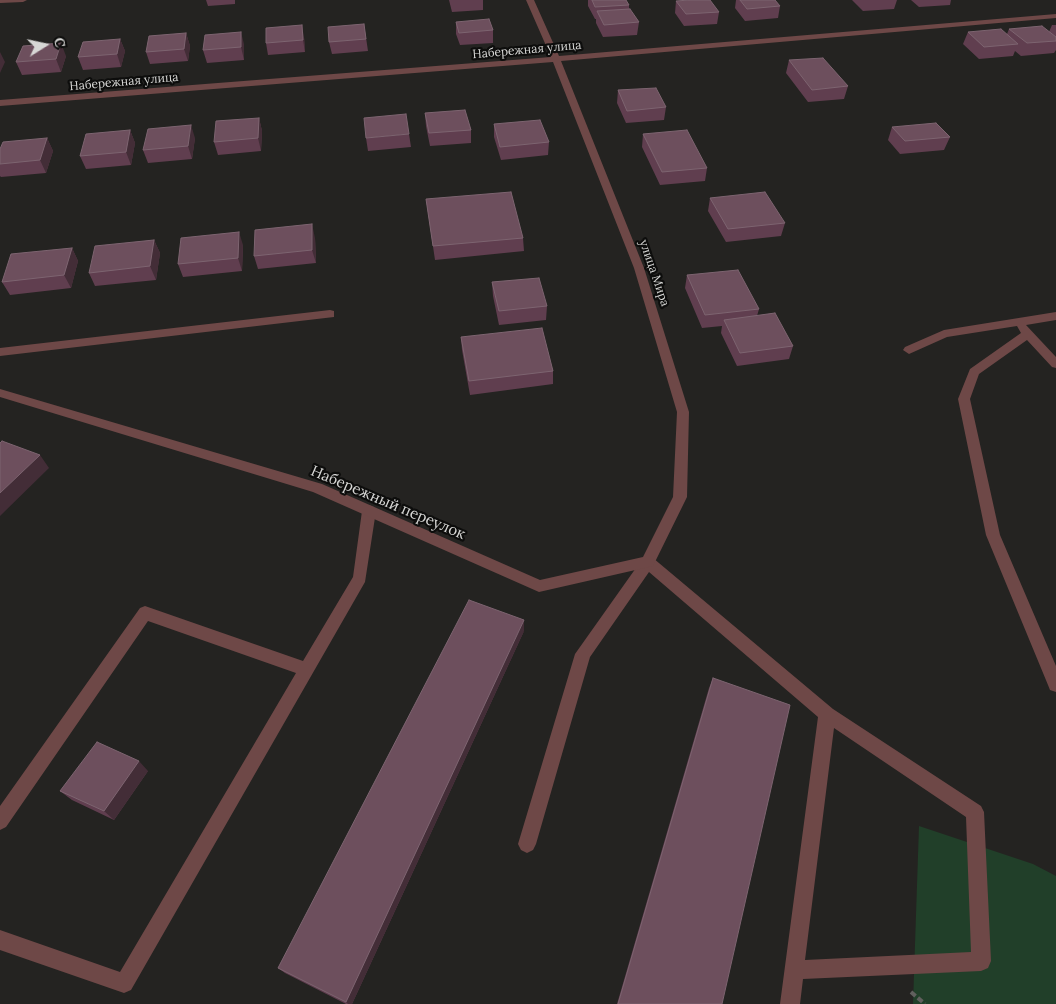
<!DOCTYPE html>
<meta charset="utf-8">
<style>
body{margin:0}
#map{position:relative;width:1056px;height:1004px;overflow:hidden;background:#242321;font-family:Lora,serif}
canvas{display:block}
.north{position:absolute;left:20px;top:20px;width:50px;height:50px;-webkit-text-stroke:4px #0d0d0c;paint-order:stroke;rotate:80deg;font-size:14px;font-weight:700;line-height:20px;text-align:center;color:#d7d7d5}
.north::after{content:'';display:block;margin:auto;width:18px;height:22px;background:#d7d7d5;clip-path:polygon(50% 0,100% 100%,50% 72%,0 100%)}
</style>
<div id="map">
<canvas width="1056" height="1004"></canvas>
<div class="north">С</div>
</div>
<script>
const ctx = document.querySelector('canvas').getContext('2d');
ctx.lineJoin = 'round';
function fillPath(path, color) {
  ctx.fillStyle = color;
  ctx.fill(path, 'evenodd');
}
function poly(rows) {
  const path = new Path2D();
  for (const r of rows) {
    path.moveTo(r[0], r[1]);
    for (let i = 2; i < r.length; i += 2) path.lineTo(r[i], r[i + 1]);
  }
  return path;
}
function strokePath(path, color, width, dash) {
  ctx.strokeStyle = color;
  ctx.lineWidth = width;
  ctx.lineCap = dash ? 'butt' : 'round';
  ctx.setLineDash(dash || []);
  ctx.stroke(path);
}
function write(font, color, halo, rows, align = 'center') {
  ctx.font = font + ' Lora,serif';
  ctx.lineWidth = 4.5;
  ctx.setLineDash([]);
  ctx.textBaseline = 'middle';
  ctx.strokeStyle = halo;
  ctx.fillStyle = color;
  for (const [text, x, y, turn = 0] of rows) {
    ctx.save();
    ctx.translate(x, y);
    ctx.rotate((+turn || 0) * Math.PI / 180);
    ctx.textAlign = isNaN(turn) ? turn : align;
    if (halo) ctx.strokeText(text, 0, 0);
    ctx.fillText(text, 0, 0);
    ctx.restore();
  }
}
const green = poly([
 [919,826,1033,864,1056,876,1056,1004,913,1004]
]);
const path = poly([
 [911,992,925,1004]
]);
const service = poly([
 [330,310,334,311,334,317,0,356,0,348,330,310],
 [1056,312,1056,320,1026,325,1056,357,1056,368,1052,367,1027,340,979,374,970,399,1000,535,1056,666,1056,692,1050,690,1048,685,986,535,958,399,970,369,1021,333,1017,326,947,337,909,354,903,350,905,347,944,330,1056,312],
 [369,505,374,507,376,511,365,582,131,990,124,993,0,950,0,930,120,972,296,673,148,621,6,827,0,830,0,806,140,608,145,606,303,661,353,577,362,511,364,507,369,505],
 [648,556,653,558,833,709,981,806,984,812,991,961,988,968,981,971,803,979,800,1004,780,1004,818,717,649,572,590,657,536,844,533,850,527,853,521,850,518,844,575,654,643,558,648,556],
 [834,728,966,817,971,952,805,960,834,728]
]);
const minor = poly([
 [0,0,27,0,23,2,0,3,0,0],
 [526,0,534,0,559,56,1056,14,1056,18,561,61,644,268,689,412,687,497,653,566,539,592,313,492,0,397,0,389,322,484,540,580,643,557,673,497,677,412,634,268,553,62,0,106,0,100,551,57,526,0]
]);
const wall = poly([
 [206,0,235,0,235,4,208,6],
 [449,0,483,0,483,10,452,12],
 [588,0,626,0,629,5,629,9,639,22,637,35,603,37,596,23,596,19,595,19,588,6],
 [736,0,775,0,780,6,778,18,745,21,735,8],
 [852,0,897,0,894,9,863,11],
 [911,0,951,0,950,5,919,7],
 [676,1,719,12,717,24,684,26,675,13],
 [456,22,493,30,493,43,460,45,456,34],
 [364,24,368,51,332,54,329,42],
 [1052,25,1056,25,1056,50,1054,53,1021,56,1015,51,1013,56,979,59,963,44,968,32,1007,34,1009,29,1049,32],
 [186,33,190,46,188,61,150,64,146,52],
 [304,37,305,52,268,55,266,43],
 [120,39,125,51,121,67,83,70,78,57],
 [244,44,244,60,207,63,203,50],
 [66,56,61,72,22,75,16,62],
 [789,60,848,86,844,99,808,102,786,73],
 [618,90,666,107,664,120,626,123,617,103],
 [425,113,471,130,471,143,430,146,426,126],
 [259,118,262,131,261,151,218,155,214,142],
 [494,124,549,142,548,155,501,160,494,137],
 [892,127,950,137,944,150,900,154,888,140],
 [130,130,135,143,131,165,86,169,80,156],
 [409,134,411,147,368,151,366,138],
 [643,134,707,168,705,181,660,185,642,147],
 [47,138,53,151,46,173,1,177,0,176,0,149],
 [195,138,192,159,148,163,143,150],
 [710,198,785,223,781,236,726,242,708,211],
 [426,199,523,238,524,251,435,260],
 [315,238,316,263,258,269,254,256],
 [154,240,160,253,156,280,95,286,89,273],
 [243,245,242,271,183,277,178,264],
 [72,248,78,261,71,288,10,295,2,282],
 [687,275,759,309,757,316,793,346,789,359,737,366,721,333,722,326,702,328,685,288],
 [492,282,547,306,546,320,499,325,493,296],
 [461,337,553,371,553,384,470,395,462,350],
 [524,631,352,1004,346,1004,285,973,278,968],
 [713,678,722,1004,617,1004,709,688],
 [148,771,114,820,72,800,60,791]
]);
const shadedWall = poly([
 [302,25,304,37,305,52,303,40],
 [241,32,244,44,244,60,241,47],
 [186,33,190,46,188,61,184,49],
 [120,39,125,51,121,67,117,54],
 [61,43,66,56,61,72,56,59],
 [0,52,5,62,0,73],
 [259,118,262,131,261,151,258,138],
 [191,125,195,138,192,159,188,146],
 [130,130,135,143,131,165,126,152],
 [47,138,53,151,46,173,40,160],
 [312,224,315,238,316,263,312,250],
 [239,232,243,245,242,271,238,258],
 [154,240,160,253,156,280,150,266],
 [72,248,78,261,71,288,64,275],
 [40,455,49,468,0,516,0,493],
 [524,620,524,631,352,1004,348,1004,346,1002],
 [139,761,148,771,114,820,104,811]
]);
const building = poly([
 [592,0,626,0,629,5,595,7,592,0],
 [689,0,710,0,719,12,686,14,676,1,689,0],
 [740,0,775,0,780,6,747,9,740,0],
 [630,9,639,22,604,25,597,11,630,9],
 [489,19,493,30,459,33,456,22,489,19],
 [364,24,366,39,329,42,328,27,364,24],
 [302,25,303,40,266,43,266,28,302,25],
 [1042,26,1056,37,1056,41,1027,43,1009,29,1042,26],
 [1001,29,1018,44,984,47,968,32,1001,29],
 [241,32,241,47,203,50,205,35,241,32],
 [186,33,184,49,146,52,149,36,186,33],
 [120,39,117,54,78,57,83,42,120,39],
 [61,43,56,59,16,62,23,46,61,43],
 [823,58,848,86,812,90,789,60,823,58],
 [656,88,666,107,627,111,618,90,656,88],
 [465,110,471,130,429,133,425,113,465,110],
 [406,114,409,134,366,138,364,118,406,114],
 [259,118,258,138,214,142,216,121,259,118],
 [540,120,549,142,500,147,494,124,540,120],
 [936,123,950,137,905,141,892,127,936,123],
 [191,125,188,146,143,150,148,129,191,125],
 [130,130,126,152,80,156,86,134,130,130],
 [687,130,707,168,662,172,643,134,687,130],
 [47,138,40,160,0,164,0,149,3,142,47,138],
 [511,192,523,238,433,246,426,199,511,192],
 [765,192,785,223,728,229,710,198,765,192],
 [312,224,312,250,254,256,255,230,312,224],
 [239,232,238,258,178,264,181,238,239,232],
 [154,240,150,266,89,273,95,246,154,240],
 [72,248,64,275,2,282,11,254,72,248],
 [738,270,759,309,705,315,687,275,738,270],
 [539,278,547,306,499,311,492,282,539,278],
 [775,313,793,346,740,353,724,320,775,313],
 [542,328,553,371,469,381,461,337,542,328],
 [2,441,40,455,0,493,0,443,2,441],
 [469,600,524,620,346,1002,278,968,469,600],
 [713,678,790,705,722,1004,618,1004,713,678],
 [97,742,139,761,104,811,60,791,97,742]
]);
const farStreetnames = [
 ["Набережная улица",527,50,-5],
 ["Набережная улица",124,82,-5],
 ["улица Мира",654,273,71]
];
const streetNames = [
 ["Набережный переулок",388,503,23]
];
fillPath(green, '#213f29');
strokePath(path, '#61605e', 4, [6, 3]);
fillPath(service, '#6e4847');
fillPath(minor, '#6e4847');
fillPath(wall, '#603e4f');
fillPath(shadedWall, '#432d37');
fillPath(building, '#6d4f5d');
strokePath(building, '#7d6470', 1);
write('12px', '#d7d7d5', '#0d0d0c', farStreetnames);
write('15px', '#d7d7d5', '#0d0d0c', streetNames);
</script>
